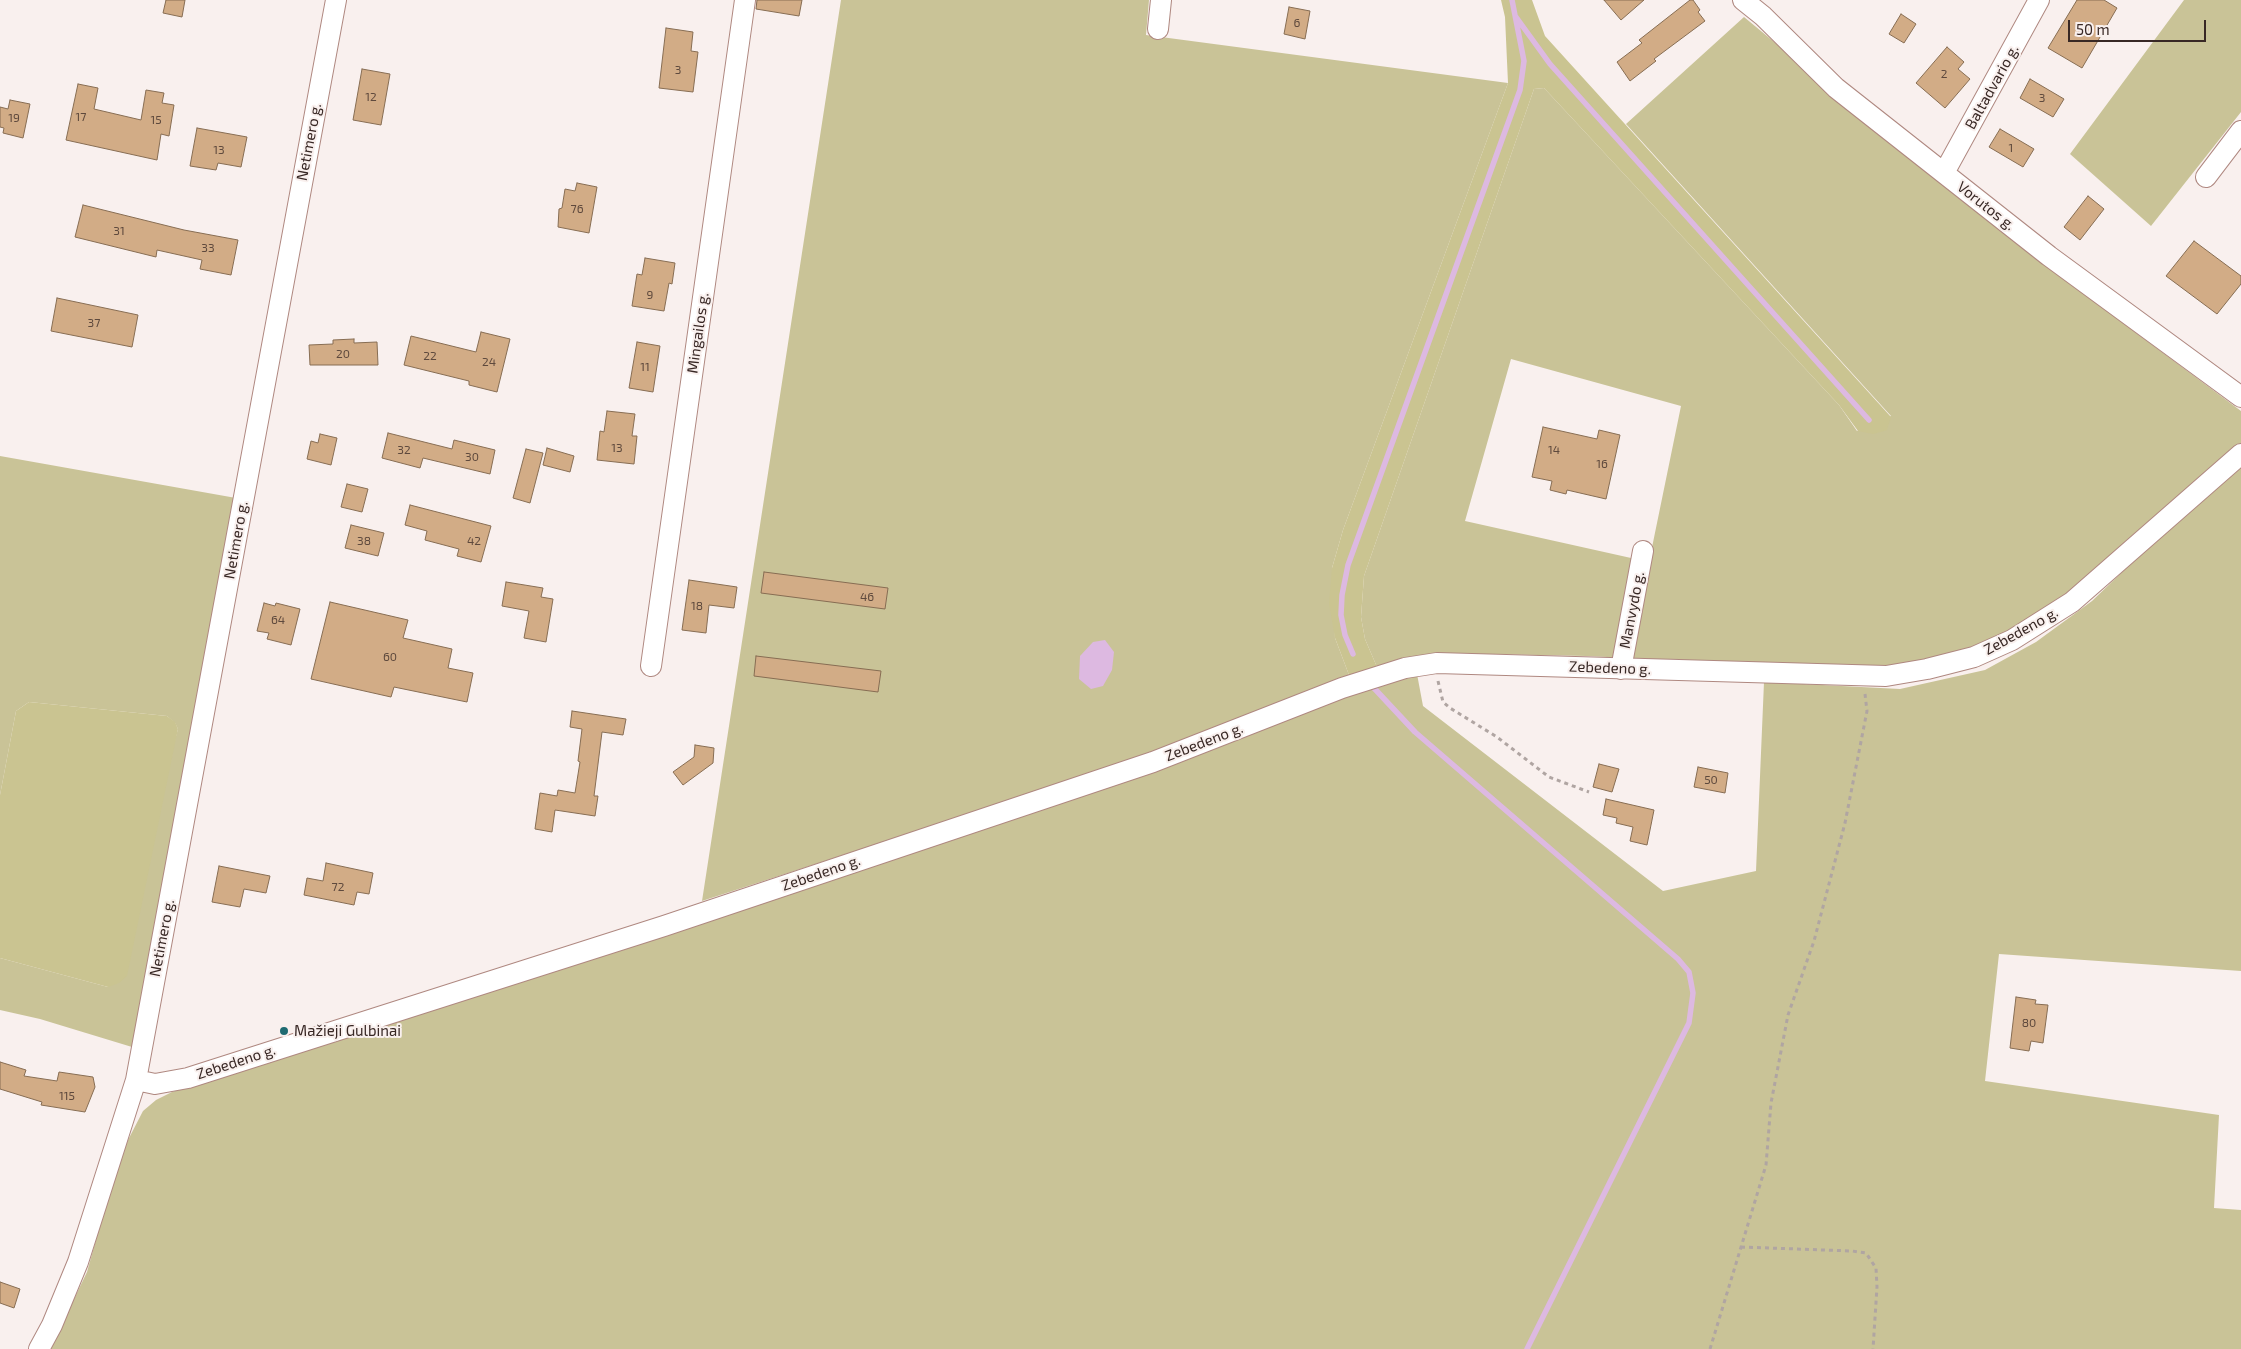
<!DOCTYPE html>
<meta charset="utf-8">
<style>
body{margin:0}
#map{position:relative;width:2241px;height:1349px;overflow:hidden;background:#f9f0ee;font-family:"Exo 2",sans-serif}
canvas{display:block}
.scale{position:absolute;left:2068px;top:20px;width:138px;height:22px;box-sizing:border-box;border:2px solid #382825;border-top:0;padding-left:6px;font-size:15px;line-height:18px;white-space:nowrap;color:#382825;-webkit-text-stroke:4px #f9f0ee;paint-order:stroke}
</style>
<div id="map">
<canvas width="2241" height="1349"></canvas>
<div class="scale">50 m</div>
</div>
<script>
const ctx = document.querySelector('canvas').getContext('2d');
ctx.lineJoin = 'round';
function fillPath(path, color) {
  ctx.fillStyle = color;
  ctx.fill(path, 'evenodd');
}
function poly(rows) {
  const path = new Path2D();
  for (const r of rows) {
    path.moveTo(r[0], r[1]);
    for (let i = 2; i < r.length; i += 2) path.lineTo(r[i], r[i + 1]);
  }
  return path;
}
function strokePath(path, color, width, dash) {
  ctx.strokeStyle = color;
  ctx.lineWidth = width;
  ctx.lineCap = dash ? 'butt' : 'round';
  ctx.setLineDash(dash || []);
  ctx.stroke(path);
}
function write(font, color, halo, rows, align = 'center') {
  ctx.font = font + ' "Exo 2",sans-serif';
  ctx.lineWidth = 4;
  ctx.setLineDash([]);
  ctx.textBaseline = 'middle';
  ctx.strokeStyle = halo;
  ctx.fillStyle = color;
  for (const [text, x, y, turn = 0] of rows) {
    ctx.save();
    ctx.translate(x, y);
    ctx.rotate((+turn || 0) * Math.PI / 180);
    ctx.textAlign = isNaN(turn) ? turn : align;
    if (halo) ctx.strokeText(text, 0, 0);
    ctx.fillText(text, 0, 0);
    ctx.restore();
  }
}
const green = poly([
 [841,0,1149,0,1146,35,1508,83,1343,530,1332,568,1335,638,1349,675,1170,747,1101,771,702,901],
 [2184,0,2241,0,2241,112,2151,226,2070,154],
 [1744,17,2029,253,2241,411,2241,444,2056,603,1995,641,1923,665,1842,668,1586,656,1489,654,1430,657,1377,667,1365,639,1361,617,1364,576,1534,89,1544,88,1839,405,1857,431,1891,416,1626,124],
 [1511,359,1681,406,1649,562,1465,521],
 [0,456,236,498,132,1047,40,1019,0,1010,0,958,108,987,178,729,175,723,167,716,29,702,16,711,0,795],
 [2241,465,2241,971,1999,954,1985,1081,2219,1115,2214,1208,2241,1210,2241,1349,50,1349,87,1272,109,1193,128,1140,143,1111,156,1100,172,1092,1128,779,1373,687,1417,674,1423,706,1663,891,1756,871,1764,682,1900,689,1985,670,2036,642,2092,601,2217,481]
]);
const forest = poly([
 [1501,0,1532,0,1545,36,1891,417,1887,430,1873,434,1858,431,1839,405,1544,88,1534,89,1364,576,1361,617,1365,639,1377,667,1349,675,1335,638,1329,604,1332,568,1343,530,1508,83,1505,17],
 [29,702,167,716,175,722,178,729,127,976,119,983,108,987,0,958,0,795,16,711]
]);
const water = poly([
 [1105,640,1114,652,1112,670,1103,686,1091,689,1079,679,1080,656,1093,642]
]);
const stream = poly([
 [1516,17,1550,64,1869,420],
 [1353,654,1345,635,1341,615,1342,595,1348,565,1520,90,1524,61,1512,0],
 [1373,687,1415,732,1678,959,1689,972,1693,993,1689,1023,1527,1349]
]);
const building = poly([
 [166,0,185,0,182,17,163,13,166,0],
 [757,0,802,0,799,16,756,9,757,0],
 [1604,0,1644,0,1621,20,1604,0],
 [1690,0,1693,0,1700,10,1698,12,1705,21,1654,59,1656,61,1630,81,1617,62,1642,43,1639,40,1690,0],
 [2077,0,2104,0,2117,8,2082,68,2048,48,2077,0],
 [1289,7,1310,11,1305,39,1284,34,1289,7],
 [1901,14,1916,24,1904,43,1889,34,1901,14],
 [666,28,693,32,691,51,698,52,693,92,659,88,666,28],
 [1947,47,1964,62,1958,69,1970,79,1945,108,1916,83,1947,47],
 [362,69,390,74,381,125,353,120,362,69],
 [2030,79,2064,99,2053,117,2020,98,2030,79],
 [78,84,98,88,94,109,141,120,146,90,164,93,162,103,174,105,169,136,161,134,157,160,66,140,78,84],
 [10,100,30,104,23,138,3,133,4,128,0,127,0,107,8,109,10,100],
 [197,128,247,137,241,167,218,163,216,170,190,166,197,128],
 [2000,129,2034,149,2023,167,1989,147,2000,129],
 [577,183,597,187,589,233,558,227,559,209,562,208,565,189,575,191,577,183],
 [2088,196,2104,209,2080,240,2064,227,2088,196],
 [83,205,184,230,238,240,231,275,200,269,202,260,157,250,156,257,75,237,83,205],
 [2194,241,2241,276,2241,284,2217,314,2166,276,2194,241],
 [645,258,675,263,672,284,669,283,664,311,632,306,637,274,642,275,645,258],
 [57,298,138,315,132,347,51,331,57,298],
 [481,332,510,339,497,392,469,385,469,381,404,365,411,336,476,352,481,332],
 [354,339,354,343,377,342,378,365,310,365,309,345,333,344,333,340,354,339],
 [637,342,660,346,653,392,629,388,637,342],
 [607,411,635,414,632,436,637,436,634,464,597,460,600,431,604,432,607,411],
 [1543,427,1597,439,1599,430,1620,435,1606,499,1567,490,1566,494,1550,490,1552,481,1532,477,1543,427],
 [388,433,452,449,454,440,495,450,490,474,423,458,420,468,382,458,388,433],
 [320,434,337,438,331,465,307,459,311,441,318,443,320,434],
 [547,448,574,456,570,472,543,465,547,448],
 [526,449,543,453,530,503,513,498,526,449],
 [347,484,368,489,362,512,341,507,347,484],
 [410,505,491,526,481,562,457,556,459,549,425,540,427,531,405,525,410,505],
 [351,525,384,533,378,556,345,548,351,525],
 [764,572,888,588,885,609,761,593,764,572],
 [689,580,737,587,734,608,709,605,706,633,682,630,689,580],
 [506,582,543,588,541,597,553,599,546,642,524,638,529,611,502,606,506,582],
 [330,602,408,620,403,638,452,649,448,668,473,673,467,702,394,687,391,697,311,679,330,602],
 [264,603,275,606,276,603,300,609,291,645,267,639,269,633,257,631,264,603],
 [756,656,881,671,878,692,754,676,756,656],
 [572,711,626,719,623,735,602,732,594,796,598,796,595,816,555,810,552,832,535,829,540,793,557,796,558,790,575,793,580,762,578,761,582,729,570,727,572,711],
 [695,745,714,748,713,763,683,785,673,772,694,757,695,745],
 [1599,764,1619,769,1612,792,1593,787,1599,764],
 [1698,767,1728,773,1725,793,1694,787,1698,767],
 [1606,799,1654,810,1647,845,1630,841,1633,827,1616,823,1617,818,1603,815,1606,799],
 [326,863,373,873,369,894,357,892,354,905,304,895,307,878,323,881,326,863],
 [219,866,270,876,266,893,244,889,240,907,212,902,219,866],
 [2016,997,2036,1000,2035,1004,2048,1005,2043,1043,2031,1041,2029,1051,2010,1048,2016,997],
 [0,1062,26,1070,24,1076,57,1081,59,1072,93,1077,95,1087,85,1112,41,1105,42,1102,0,1089,0,1062],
 [0,1282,20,1289,14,1308,0,1303,0,1282]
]);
const path = poly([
 [1438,681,1443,702,1450,708,1497,737,1549,777,1589,792],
 [1741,1247,1852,1251,1866,1253,1876,1268,1877,1287,1873,1349],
 [1710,1349,1766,1165,1771,1103,1788,1015,1814,941,1845,823,1867,711,1865,694]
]);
const minor = poly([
 [1743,0,1763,16,1836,88,2049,256,2241,397],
 [1158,29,1161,0],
 [1944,173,2039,0],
 [2206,177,2241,131],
 [651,666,745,0],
 [1621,669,1643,551],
 [136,1080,155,1084,188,1078,664,926,1153,762,1342,688,1405,668,1437,663,1886,676,1927,669,1974,657,2012,640,2072,602,2241,454],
 [39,1349,52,1325,78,1262,136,1080,336,0]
]);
const markers = [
 [284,1031,5,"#1e6a71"]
];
const numberNames = [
 ["6",1297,23],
 ["3",678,70],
 ["2",1944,74],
 ["12",371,97],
 ["3",2042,98],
 ["17",81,117],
 ["19",14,118],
 ["15",156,120],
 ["1",2011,148],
 ["13",219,150],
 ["76",577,209],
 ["31",119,231],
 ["33",208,248],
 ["9",650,295],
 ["37",94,323],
 ["20",343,354],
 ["22",430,356],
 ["24",489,362],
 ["11",645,367],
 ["13",617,448],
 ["32",404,450],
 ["14",1554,450],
 ["30",472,457],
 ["16",1602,464],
 ["38",364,541],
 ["42",474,541],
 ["46",867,597],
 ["18",697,606],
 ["64",278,620],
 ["60",390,657],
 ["50",1711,780],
 ["72",338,887],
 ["80",2029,1023],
 ["115",67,1096]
];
const streetNames = [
 ["Baltadvario g.",1992,87,-61],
 ["Netimero g.",309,142,-79],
 ["Vorutos g.",1986,206,38],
 ["Mingailos g.",698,333,-82],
 ["Netimero g.",236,540,-80],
 ["Manvydo g.",1632,610,-79],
 ["Zebedeno g.",2021,631,-29],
 ["Zebedeno g.",1610,668,2],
 ["Zebedeno g.",1204,742,-21],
 ["Zebedeno g.",821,873,-19],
 ["Netimero g.",162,938,-79],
 ["Zebedeno g.",236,1062,-18]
];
const poiNames = [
 ["Mažieji Gulbinai",294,1031]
];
fillPath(green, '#c9c397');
fillPath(forest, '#cac491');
fillPath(water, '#ddb9e1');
strokePath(stream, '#ddb9e1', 5.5);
fillPath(building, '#d2ac86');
strokePath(building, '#876d53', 1);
strokePath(minor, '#af8880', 22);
strokePath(path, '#b0a5a2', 3, [4, 4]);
strokePath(minor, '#fff', 20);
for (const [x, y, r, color] of markers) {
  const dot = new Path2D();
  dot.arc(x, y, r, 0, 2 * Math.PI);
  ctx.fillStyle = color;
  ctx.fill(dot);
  strokePath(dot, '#f9f0ee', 2);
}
write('12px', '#5e493d', null, numberNames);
write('15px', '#382825', '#f9f0ee', streetNames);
write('15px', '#382825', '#f9f0ee', poiNames, 'left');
</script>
